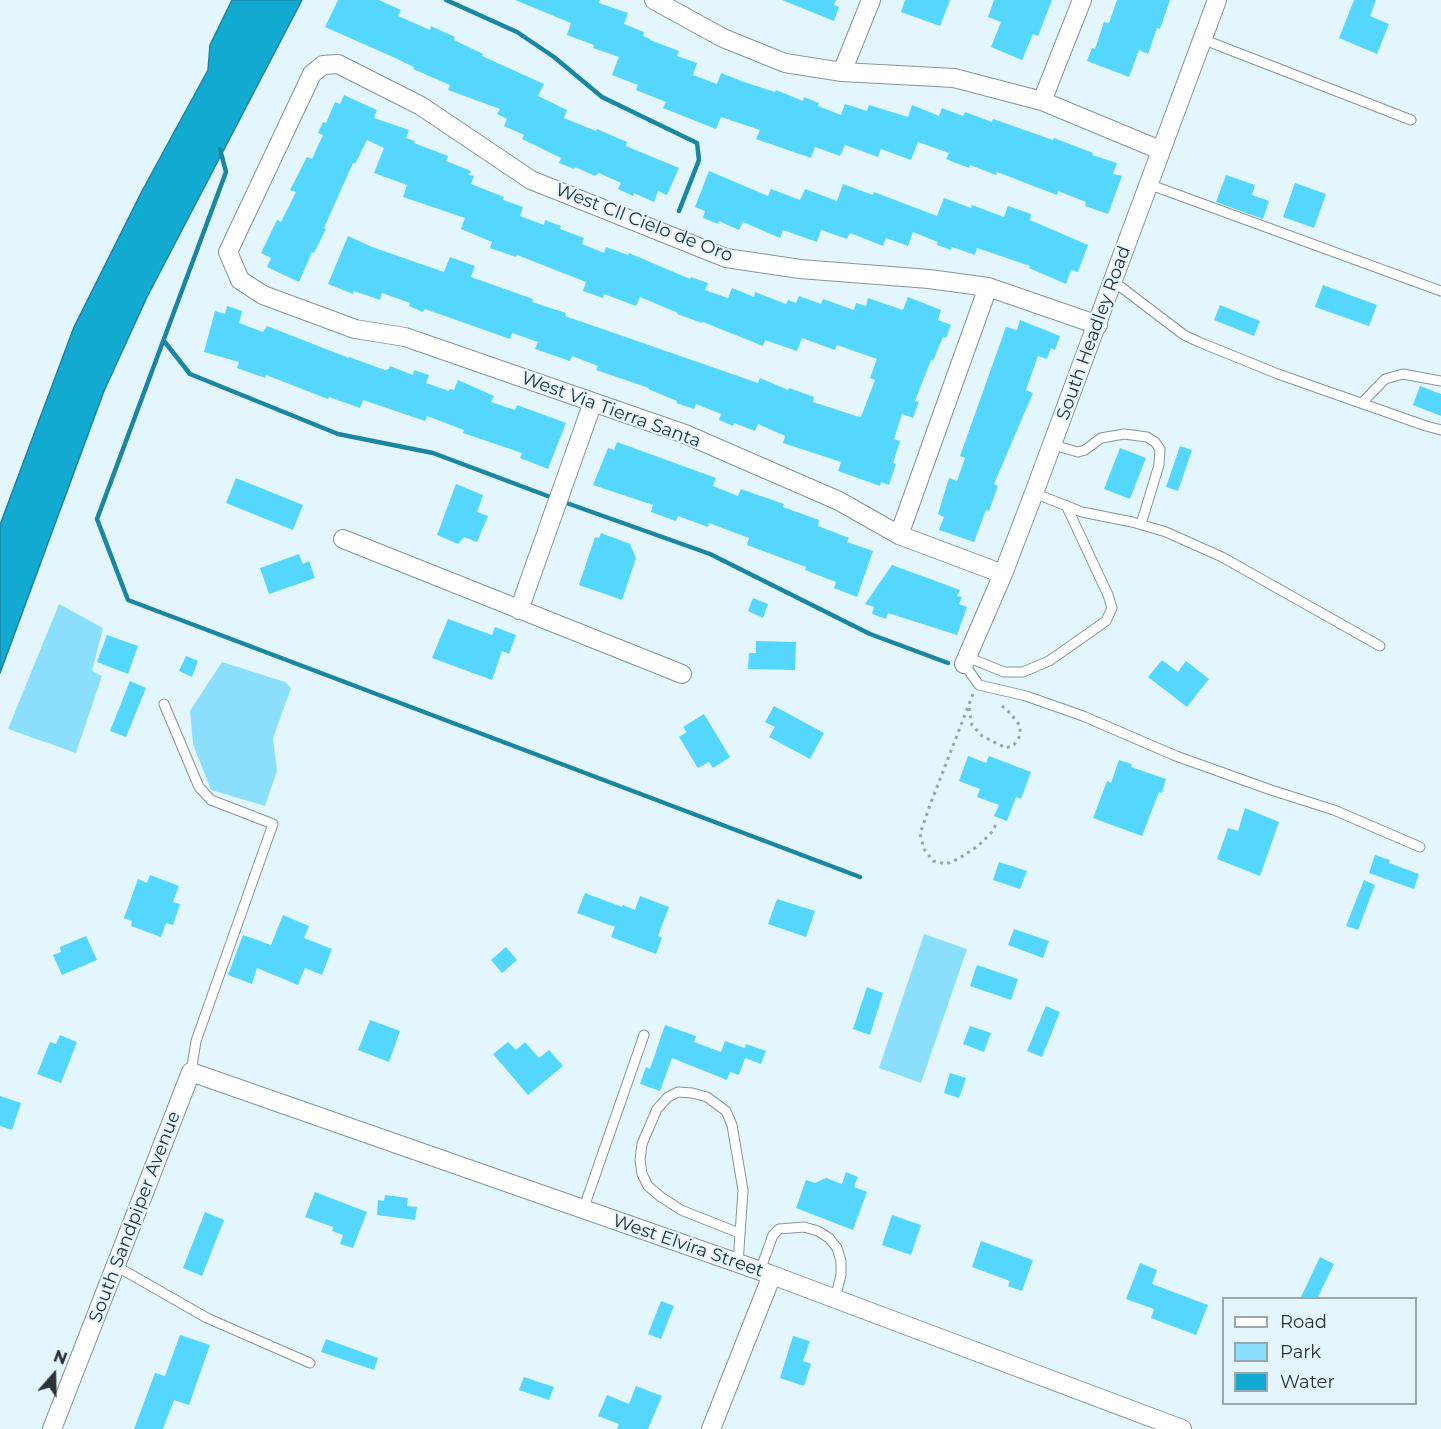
<!DOCTYPE html>
<style>
body{margin:0}
#map{position:relative;width:1441px;height:1429px;overflow:hidden;background:#e4f6fd;font-family:Montserrat,sans-serif}
canvas{display:block}
.legend{position:absolute;left:1222px;top:1297px;width:195px;height:108px;box-sizing:border-box;background:#e4f6fd;border:2px solid #9aa8ad;margin:0;padding:8px 10px;list-style:none;font-size:18px;color:#2b3235}
.legend li{display:flex;align-items:center;gap:12px;height:30px}
.legend b{width:30px;border:2px solid #9aa8ad}
.north{position:absolute;left:24px;top:1345px;width:60px;height:60px;-webkit-text-stroke:4px #e4f6fd;paint-order:stroke;rotate:20deg;font-size:16px;font-weight:700;line-height:24px;text-align:center;color:#2b3235}
.north::after{content:'';display:block;margin:auto;width:21px;height:27px;background:#2b3235;clip-path:polygon(50% 0,100% 100%,50% 72%,0 100%)}
</style>
<div id="map">
<canvas width="1441" height="1429"></canvas>
<ul class="legend">
<li><b style="height:8px;background:#fff"></b>Road</li>
<li><b style="height:16px;background:#8cdffc"></b>Park</li>
<li><b style="height:16px;background:#12aad1"></b>Water</li>
</ul>
<div class="north">N</div>
</div>
<script>
const ctx = document.querySelector('canvas').getContext('2d');
ctx.lineJoin = 'round';
function fillPath(path, color) {
  ctx.fillStyle = color;
  ctx.fill(path, 'evenodd');
}
function poly(rows) {
  const path = new Path2D();
  for (const r of rows) {
    path.moveTo(r[0], r[1]);
    for (let i = 2; i < r.length; i += 2) path.lineTo(r[i], r[i + 1]);
  }
  return path;
}
function strokePath(path, color, width, dash) {
  ctx.strokeStyle = color;
  ctx.lineWidth = width;
  ctx.lineCap = dash ? 'butt' : 'round';
  ctx.setLineDash(dash || []);
  ctx.stroke(path);
}
function write(font, color, halo, rows, align = 'center') {
  ctx.font = font + ' Montserrat,sans-serif';
  ctx.lineWidth = 4.5;
  ctx.setLineDash([]);
  ctx.textBaseline = 'middle';
  ctx.strokeStyle = halo;
  ctx.fillStyle = color;
  for (const [text, x, y, turn = 0] of rows) {
    ctx.save();
    ctx.translate(x, y);
    ctx.rotate((+turn || 0) * Math.PI / 180);
    ctx.textAlign = isNaN(turn) ? turn : align;
    if (halo) ctx.strokeText(text, 0, 0);
    ctx.fillText(text, 0, 0);
    ctx.restore();
  }
}
const green = poly([
 [59,604,103,628,92,671,102,676,76,753,8,729],
 [222,662,285,682,291,688,273,738,277,771,265,806,211,790,193,744,190,711],
 [924,934,967,949,921,1083,879,1068]
]);
const water = poly([
 [232,0,302,0,147,297,104,391,0,673,0,525,74,327,142,191,208,70,210,45,232,0]
]);
const stream = poly([
 [446,0,517,32,554,57,602,97,697,143,699,160,679,211],
 [220,149,226,172,97,519,128,600,860,877],
 [164,341,190,374,338,434,433,453,553,498],
 [561,501,710,554,870,634,948,663]
]);
const building = poly([
 [338,0,379,0,401,10,398,16,430,30,431,26,455,37,454,40,483,54,482,56,544,84,538,96,567,110,564,118,596,131,597,129,627,142,626,146,679,168,667,195,658,191,654,202,634,193,633,196,618,189,621,183,599,173,595,176,575,167,574,169,559,163,561,158,522,139,524,135,504,126,507,119,497,114,500,109,448,90,450,85,413,69,414,67,393,57,325,27],
 [515,0,600,0,599,3,628,13,624,24,644,32,643,36,650,39,650,40,679,51,677,56,697,63,693,75,717,84,721,73,747,83,775,92,776,90,803,101,804,97,819,103,818,106,841,115,845,104,867,111,869,105,908,117,912,105,939,116,942,108,963,116,965,112,992,122,993,119,1053,140,1054,138,1093,153,1092,155,1117,163,1113,174,1122,176,1108,214,1085,206,1086,202,1058,191,1057,195,997,172,996,175,970,165,969,168,946,159,949,153,918,142,911,160,881,149,878,157,845,145,840,156,815,147,811,158,756,139,760,130,721,117,716,129,663,108,666,102,636,90,638,85,612,75,619,57,593,48,594,45,567,35,571,23],
 [782,0,836,0,834,5,839,7,834,21],
 [905,0,950,0,940,26,901,12],
 [994,0,1052,0,1038,36,1033,34,1022,60,991,47,1001,22,988,17],
 [1117,0,1170,0,1160,29,1157,28,1148,54,1139,50,1129,77,1087,61,1092,48,1095,49,1104,22,1109,23],
 [1354,0,1376,0,1370,16,1389,24,1377,54,1339,38],
 [344,95,377,110,374,118,409,130,406,138,415,141,414,143,448,156,446,161,471,171,469,175,474,176,471,184,504,197,503,200,523,207,520,216,544,225,545,220,561,226,560,229,584,238,582,244,604,253,606,247,628,255,629,253,690,279,691,277,708,283,705,290,728,298,732,288,754,297,755,292,786,304,788,300,796,303,799,296,821,304,823,299,854,310,856,303,866,306,868,298,903,310,908,297,941,310,938,320,951,325,946,338,943,337,933,361,931,360,915,401,919,402,913,418,902,414,894,439,900,441,893,463,896,464,889,485,881,482,880,486,838,471,841,462,783,443,785,436,758,424,755,431,734,423,733,426,719,420,721,414,696,404,694,409,676,403,677,401,648,389,649,388,596,370,598,366,572,356,570,361,535,349,538,342,512,333,510,339,425,309,423,312,409,306,410,303,382,293,380,300,354,291,353,294,328,284,348,236,372,247,444,272,450,257,475,266,471,277,533,299,532,302,566,313,565,316,758,383,760,378,788,390,789,388,814,397,813,402,856,416,861,417,875,380,870,378,877,359,837,345,835,350,802,338,797,351,765,340,763,346,703,322,702,323,677,314,678,313,640,297,636,306,604,294,603,298,583,291,586,282,517,255,516,257,490,248,492,242,461,229,465,218,403,197,407,185,374,173,384,148,367,140,355,164,353,163,324,228,326,229,314,253,312,252,299,282,267,267,271,258,261,253,277,220,281,222,296,192,290,190,307,157,312,159,323,135,318,133,323,122,326,123,335,102,340,104],
 [709,171,768,196,771,189,800,200,805,189,837,201,843,184,873,195,874,192,937,216,944,198,971,208,972,205,1004,217,1008,206,1031,214,1030,220,1088,245,1078,272,1071,270,1066,284,1029,268,1030,266,977,248,975,255,952,247,951,250,937,245,938,242,913,232,908,246,886,238,883,246,850,233,847,239,821,230,817,242,783,230,780,238,743,222,739,230,719,221,718,224,703,218,705,211,695,207],
 [1226,175,1255,185,1252,195,1269,201,1263,219,1216,202],
 [1295,183,1326,194,1314,228,1283,217],
 [1323,285,1377,305,1369,326,1315,307],
 [1220,305,1260,321,1254,336,1214,320],
 [227,306,242,311,239,323,263,332,267,326,349,358,349,357,385,370,389,369,390,366,413,375,414,370,429,375,426,383,449,391,450,389,454,390,458,380,494,396,491,402,515,410,517,405,566,423,548,469,520,458,522,453,463,433,464,430,427,416,425,421,363,400,360,408,329,397,328,399,266,375,265,378,237,368,239,362,204,352,215,311,225,314],
 [1020,320,1060,336,1055,350,1051,348,1047,359,1038,356,1026,390,1033,393,994,484,998,486,989,511,986,510,974,542,939,530,944,517,938,514,949,478,957,481,965,458,960,456,1006,327,1017,330],
 [1420,386,1441,394,1441,416,1413,405],
 [617,442,716,478,713,486,738,496,741,489,784,504,783,507,819,520,818,526,849,538,847,542,873,551,857,597,834,588,836,582,805,570,806,567,747,545,749,538,709,523,708,527,678,516,676,521,651,512,653,505,593,485,608,448,614,450],
 [1180,446,1192,450,1178,491,1166,487],
 [1120,448,1146,458,1130,499,1104,489],
 [236,478,303,505,293,530,226,503],
 [456,484,483,495,477,512,488,516,477,542,464,537,458,544,437,535],
 [601,533,630,544,636,558,622,600,579,585,595,537,599,538],
 [299,554,303,564,309,561,315,578,269,594,260,568],
 [892,565,960,590,957,596,962,597,959,604,967,607,957,635,888,613,886,619,872,614,874,607,865,604],
 [753,598,768,604,763,618,748,611],
 [448,619,492,635,495,627,516,635,509,654,502,651,492,680,432,658],
 [107,635,138,646,128,674,97,662],
 [756,641,796,642,795,670,748,669,749,653,756,653],
 [186,656,198,661,192,677,179,671],
 [1162,660,1178,672,1186,661,1209,679,1187,707,1148,677],
 [130,681,146,688,126,737,110,731],
 [774,706,824,733,810,759,769,737,775,727,765,722],
 [704,714,730,757,713,768,709,762,698,768,679,737,687,732,683,727],
 [968,756,986,763,989,756,1031,772,1021,799,1016,797,1007,821,994,816,999,805,977,797,980,789,959,781],
 [1119,760,1132,764,1131,767,1166,779,1162,793,1159,792,1142,836,1093,818,1107,781,1111,783],
 [1245,808,1279,822,1260,876,1217,859,1228,828,1238,831],
 [1375,855,1390,860,1389,863,1419,874,1414,889,1369,873],
 [999,862,1027,871,1020,889,993,880],
 [150,875,179,886,173,902,180,904,173,925,166,923,161,937,131,926,132,921,124,918,138,879,147,883],
 [1364,880,1375,885,1358,930,1346,926],
 [585,893,622,907,623,905,635,910,640,896,669,907,658,936,662,938,656,954,611,937,615,927,577,913],
 [777,899,815,911,806,937,768,924],
 [283,915,309,926,304,938,332,949,322,975,305,968,298,985,257,968,252,984,228,975,243,935,271,945],
 [1014,929,1049,941,1043,958,1008,945],
 [86,936,97,960,62,975,53,955,61,952,60,947],
 [506,947,517,960,502,973,491,960],
 [977,965,1018,979,1011,1000,970,986],
 [867,987,883,993,870,1035,853,1029],
 [1046,1006,1060,1012,1042,1057,1027,1051],
 [370,1020,400,1031,389,1062,358,1050],
 [665,1025,696,1036,694,1042,721,1052,725,1041,745,1048,746,1044,766,1051,761,1064,745,1058,739,1075,730,1072,727,1080,672,1058,660,1091,640,1084,646,1067,650,1069],
 [970,1026,991,1033,984,1052,963,1044],
 [60,1035,77,1042,61,1083,37,1074,50,1042,56,1044],
 [508,1042,516,1050,525,1042,539,1058,549,1050,563,1066,528,1095,493,1054],
 [950,1073,966,1078,959,1098,944,1093],
 [0,1096,21,1103,12,1130,0,1126],
 [846,1172,858,1177,854,1187,867,1192,853,1230,796,1208,806,1180,815,1183,826,1178,842,1184],
 [315,1192,367,1212,353,1248,340,1244,343,1235,332,1231,333,1227,305,1217],
 [385,1195,408,1198,407,1206,417,1207,415,1220,377,1215,378,1200,384,1201],
 [205,1212,224,1220,202,1276,183,1268],
 [892,1215,921,1225,911,1255,882,1245],
 [981,1241,1033,1260,1022,1291,1008,1286,1010,1281,972,1267],
 [1320,1257,1334,1264,1317,1299,1300,1299],
 [1140,1263,1157,1270,1152,1284,1208,1305,1196,1335,1151,1318,1154,1309,1126,1299],
 [661,1301,674,1306,661,1339,648,1334],
 [180,1335,210,1345,189,1405,174,1400,163,1429,134,1429,155,1373,165,1376],
 [793,1336,810,1341,803,1361,811,1364,804,1386,780,1378],
 [326,1339,378,1358,374,1370,321,1352],
 [524,1377,554,1387,549,1400,519,1390],
 [636,1386,662,1396,648,1429,617,1429,619,1424,598,1416,607,1395,629,1404]
]);
const path = poly([
 [973,694,930,805,920,834,924,849,933,861,946,864,958,859,978,846,991,833,997,823],
 [969,708,972,725,982,736,1006,748,1014,745,1020,736,1020,726,1011,714,999,703]
]);
const service = poly([
 [1202,39,1411,120],
 [1148,184,1441,291],
 [1113,281,1184,335,1199,342,1278,374,1426,426,1441,430],
 [1362,403,1385,379,1403,374,1441,381],
 [1053,445,1078,452,1085,450,1101,438,1124,434,1147,437,1155,442,1160,449,1159,465,1141,524],
 [1034,493,1082,512,1132,522,1166,532,1222,557,1380,646],
 [967,657,1004,672,1023,672,1049,661,1106,621,1112,608,1108,595,1066,505],
 [964,664,979,685,1026,696,1083,716,1176,756,1271,790,1334,810,1420,847],
 [164,704,199,787,211,800,273,824,196,1041,191,1072],
 [583,1210,644,1035],
 [738,1264,743,1190,732,1125,726,1111,707,1097,692,1093,678,1092,668,1097,657,1109,642,1144,640,1160,642,1174,648,1186,661,1197,681,1210,739,1233],
 [116,1266,207,1318,310,1363],
 [760,1271,773,1235,779,1229,804,1227,818,1231,829,1238,837,1248,841,1261,841,1275,835,1299]
]);
const minor = poly([
 [654,0,723,38,785,63,842,72,954,78,1042,101,1160,150],
 [842,72,871,0],
 [1042,101,1082,0],
 [899,535,988,287],
 [343,539,682,674],
 [1003,574,899,535,839,501,685,434,405,337,355,329,263,295,240,280,228,252,312,74,323,65,338,64,421,106,531,180,726,258,800,269,929,279,988,287,1098,325],
 [519,610,593,402],
 [964,664,1003,574,1034,493,1217,0],
 [52,1429,191,1072,772,1275,1182,1429],
 [711,1429,772,1275]
]);
const streetNames = [
 ["West Cll Cielo de Oro",644,223,21],
 ["South Headley Road",1094,333,-70],
 ["West Via Tierra Santa",611,410,20],
 ["South Sandpiper Avenue",135,1217,-69],
 ["West Elvira Street",688,1246,19]
];
fillPath(green, '#8cdffc');
fillPath(water, '#12aad1');
strokePath(water, '#1a86a2', 1.5);
strokePath(stream, '#1a86a2', 4.5);
fillPath(building, '#55d6fd');
strokePath(service, '#84959b', 11);
strokePath(minor, '#84959b', 20);
strokePath(path, '#97a4aa', 3, [3, 4.5]);
strokePath(service, '#fff', 9);
strokePath(minor, '#fff', 18);
write('18px', '#2b3235', '#e4f6fd', streetNames);
</script>
